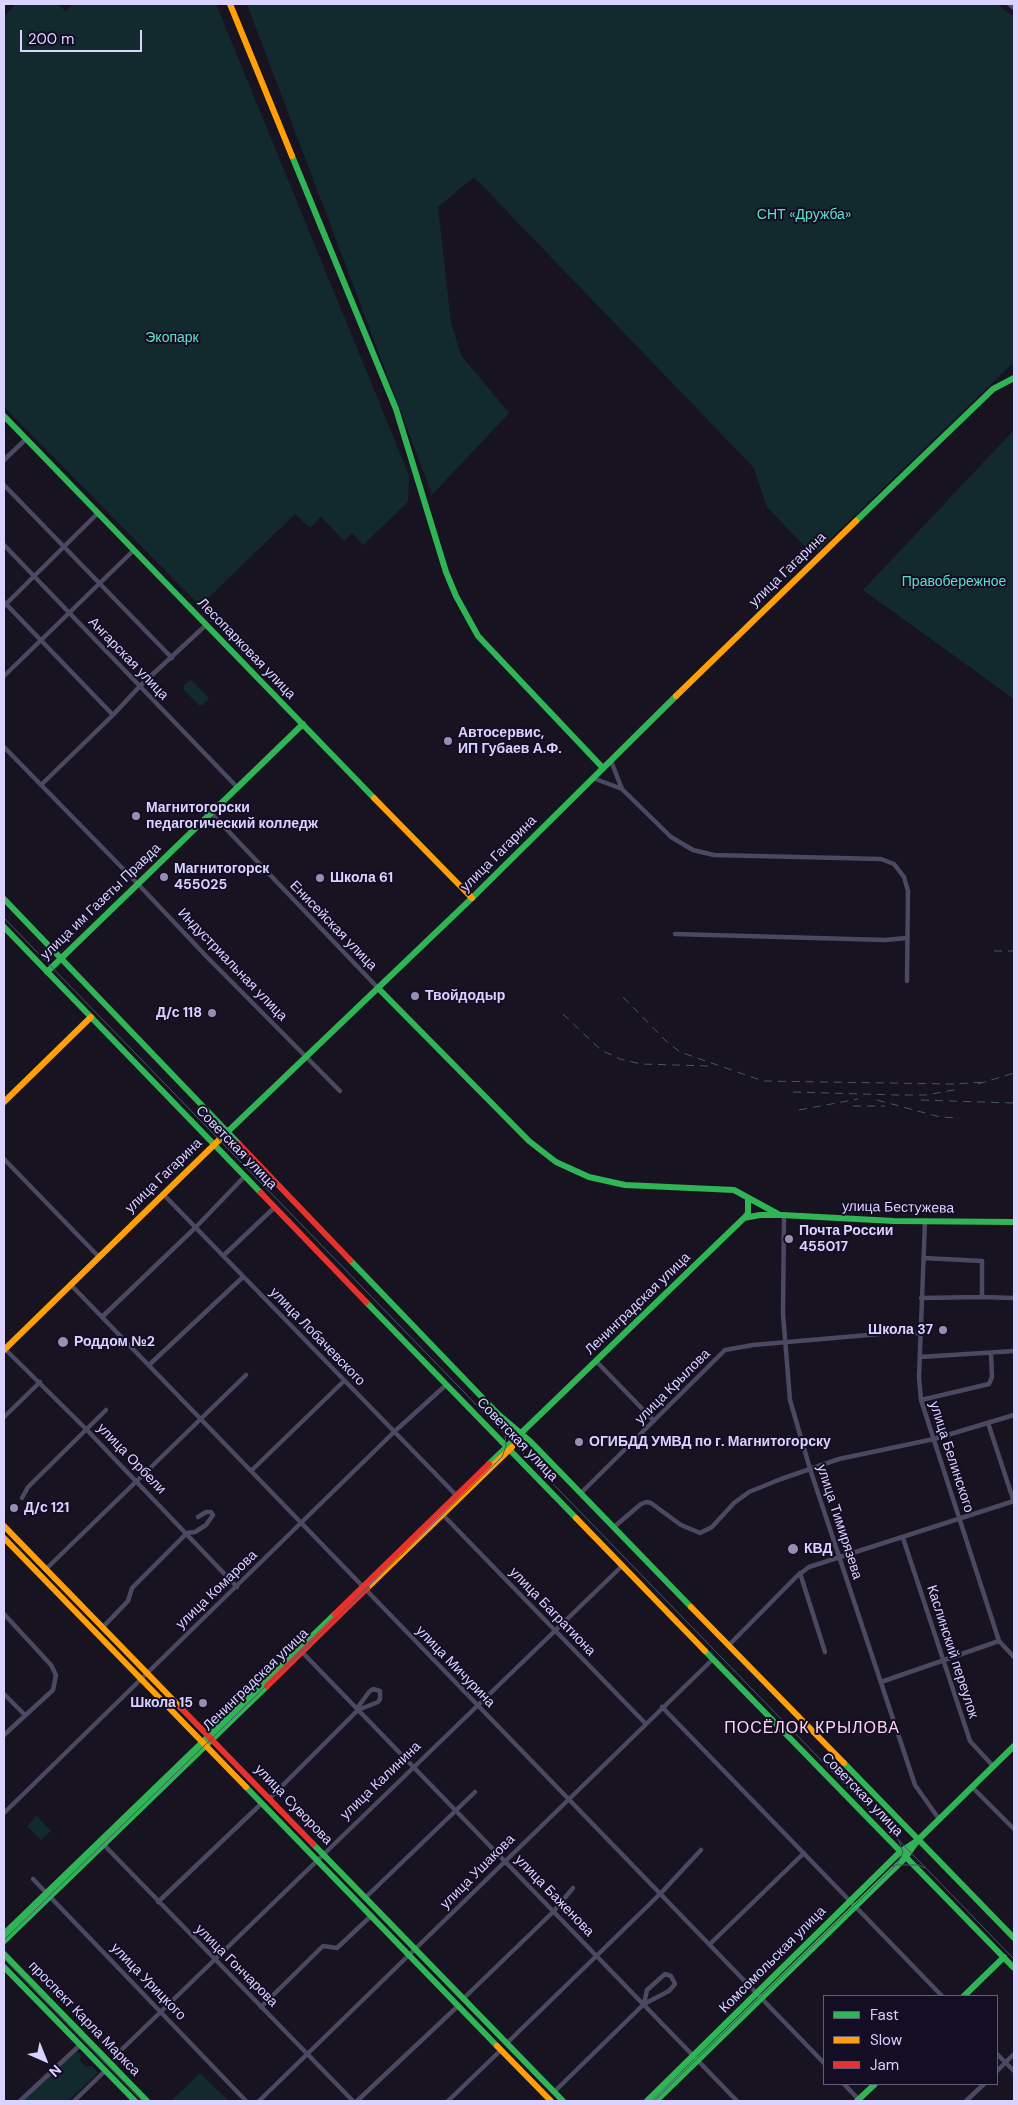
<!DOCTYPE html>
<meta charset="utf-8">
<style>
body{margin:0}
#map{position:relative;width:1018px;height:2105px;overflow:hidden;background:#171320;font-family:"DM Sans",sans-serif}
canvas{display:block}
.frame{position:absolute;inset:0;border:5px solid #dad2ff;pointer-events:none}
.legend{position:absolute;left:823px;top:1995px;width:175px;height:90px;box-sizing:border-box;background:#140e25;border:1px solid #635c7c;margin:0;padding:6px 9px;list-style:none;font-size:15px;color:#dad2ff}
.legend li{display:flex;align-items:center;gap:10px;height:25px}
.legend b{width:25px;border:1px solid #635c7c}
.north{position:absolute;left:20px;top:2035px;width:50px;height:50px;-webkit-text-stroke:4px #140e25;paint-order:stroke;rotate:136deg;font-size:14px;font-weight:700;line-height:20px;text-align:center;color:#dad2ff}
.north::after{content:'';display:block;margin:auto;width:18px;height:22px;background:#dad2ff;clip-path:polygon(50% 0,100% 100%,50% 72%,0 100%)}
.scale{position:absolute;left:20px;top:30px;width:122px;height:22px;box-sizing:border-box;border:2px solid #dad2ff;border-top:0;padding-left:6px;font-size:15px;line-height:18px;white-space:nowrap;color:#dad2ff;-webkit-text-stroke:4px #140e25;paint-order:stroke}
</style>
<div id="map">
<canvas width="1018" height="2105"></canvas>
<div class="frame"></div>
<ul class="legend">
<li><b style="height:6px;background:#30b455"></b>Fast</li>
<li><b style="height:6px;background:#ff9f0a"></b>Slow</li>
<li><b style="height:6px;background:#e5322d"></b>Jam</li>
</ul>
<div class="north">N</div>
<div class="scale">200 m</div>
</div>
<script>
const ctx = document.querySelector('canvas').getContext('2d');
ctx.lineJoin = 'round';
function fillPath(path, color) {
  ctx.fillStyle = color;
  ctx.fill(path, 'evenodd');
}
function poly(rows) {
  const path = new Path2D();
  for (const r of rows) {
    path.moveTo(r[0], r[1]);
    for (let i = 2; i < r.length; i += 2) path.lineTo(r[i], r[i + 1]);
  }
  return path;
}
function strokePath(path, color, width, dash) {
  ctx.strokeStyle = color;
  ctx.lineWidth = width;
  ctx.lineCap = dash ? 'butt' : 'round';
  ctx.setLineDash(dash || []);
  ctx.stroke(path);
}
function write(font, color, halo, rows, align = 'center') {
  ctx.font = font + ' "DM Sans",sans-serif';
  ctx.lineWidth = 4;
  ctx.setLineDash([]);
  ctx.textBaseline = 'middle';
  ctx.strokeStyle = halo;
  ctx.fillStyle = color;
  for (const [text, x, y, turn = 0] of rows) {
    ctx.save();
    ctx.translate(x, y);
    ctx.rotate((+turn || 0) * Math.PI / 180);
    ctx.textAlign = isNaN(turn) ? turn : align;
    if (halo) ctx.strokeText(text, 0, 0);
    ctx.fillText(text, 0, 0);
    ctx.restore();
  }
}
const green = poly([
 [15,4,57,4,66,11,73,4,216,4,409,475,408,502,363,545,352,533,344,541,321,517,310,528,295,514,200,606,4,407,4,17],
 [247,4,997,4,1014,17,1014,362,819,550,811,553,767,507,754,468,474,177,438,207,451,323,461,355,509,413,431,496,430,489],
 [1014,430,1014,699,863,590],
 [189,681,193,681,209,698,203,705,200,706,184,690,184,685],
 [37,1816,51,1831,41,1840,27,1826],
 [75,2050,81,2055,80,2061,86,2067,92,2066,98,2073,68,2101,22,2101],
 [200,2073,229,2101,171,2101]
]);
const street = poly([
 [1009,4,1014,8],
 [4,460,26,439],
 [4,485,172,658],
 [4,545,237,787],
 [4,602,113,715],
 [5,605,98,513],
 [4,676,134,550],
 [4,747,137,883,207,957,340,1091],
 [611,761,622,789,671,837,693,850,714,855,881,859,894,864,904,877,908,891,907,981],
 [593,778,622,789],
 [41,785,113,715,140,686,206,625],
 [211,813,378,988],
 [675,934,885,940,907,938],
 [4,1159,99,1257],
 [163,1194,456,1495],
 [784,1215,783,1314,790,1400,810,1469,915,1785,939,1819],
 [925,1221,919,1377,921,1400,999,1641,1014,1657],
 [223,1256,275,1207],
 [924,1258,982,1261,982,1297,1014,1298],
 [71,1285,824,2063],
 [921,1298,982,1297],
 [102,1317,196,1227,245,1176],
 [5,1349,87,1430,237,1587],
 [920,1357,1014,1351],
 [596,1361,654,1421],
 [149,1365,243,1277],
 [921,1400,989,1384,992,1377,991,1353],
 [4,1417,40,1382],
 [988,1423,1014,1502],
 [251,1471,344,1381],
 [581,1493,725,1350,753,1345,891,1333,921,1333],
 [22,1498,28,1487,106,1410],
 [443,1515,645,1723],
 [614,1527,641,1504,646,1502,651,1503,681,1525,700,1533,712,1527,734,1503,749,1492,781,1479,839,1459,934,1439,1014,1415],
 [903,1538,970,1741,993,1766],
 [46,1569,246,1375],
 [800,1573,825,1652],
 [4,1614,51,1665,56,1675,53,1690,4,1735],
 [103,1627,128,1601,132,1588,187,1533,195,1532,206,1525,213,1515,211,1512,206,1512,198,1517],
 [729,1645,797,1576,809,1567,1014,1501],
 [302,1652,737,2101],
 [881,1682,999,1641],
 [4,1694,25,1715],
 [662,1707,942,1996],
 [972,1787,1014,1829],
 [269,1799,358,1710,378,1702,380,1699,380,1691,373,1689,369,1692,358,1707,358,1710],
 [4,1813,394,1432,446,1385],
 [104,1845,353,2101],
 [33,1879,246,2101],
 [365,1898,475,1792],
 [158,1902,261,1804],
 [710,1944,804,1853],
 [463,1999,553,1912,573,1888],
 [261,2007,323,1946,337,1948,371,1916],
 [507,2043,661,1893,701,1850],
 [997,2054,1014,2071],
 [115,2056,622,1566],
 [997,2071,1014,2054],
 [844,2084,860,2101],
 [554,2092,644,2004,669,1991,675,1984,671,1976,665,1974,647,1990,644,2004],
 [20,2101,80,2045],
 [74,2101,105,2071],
 [259,2101,713,1659],
 [357,2101,458,2006],
 [448,2101,501,2050],
 [966,2101,984,2084]
]);
const fast = poly([
 [292,156,396,409,446,572,456,596,478,636,603,768],
 [4,416,374,798],
 [856,521,993,389,1014,378],
 [4,899,239,1144],
 [4,927,261,1193],
 [47,972,303,724],
 [378,988,529,1141,556,1162,589,1177,625,1185,734,1190,778,1214],
 [219,1140,472,898,676,696],
 [744,1218,748,1213,748,1198],
 [350,1260,498,1414,531,1442,691,1607],
 [366,1302,576,1518],
 [489,1464,744,1218,760,1215,782,1215,894,1221,1014,1222],
 [705,1651,1014,1968],
 [844,1763,1014,1938],
 [246,1787,497,2046],
 [313,1844,563,2101],
 [4,1934,335,1614],
 [4,1941,267,1686],
 [4,1954,147,2101],
 [4,1967,135,2101],
 [964,1996,1004,1957],
 [647,2101,900,1852,915,1842],
 [656,2101,905,1858,918,1840,1014,1746],
 [857,2101,875,2084]
]);
const slow = poly([
 [230,4,292,156],
 [676,696,856,521],
 [374,798,472,898],
 [4,1102,91,1017],
 [4,1350,219,1140],
 [576,1518,705,1651],
 [4,1526,181,1708],
 [4,1538,246,1787],
 [367,1588,512,1447],
 [691,1607,844,1763],
 [497,2046,551,2101]
]);
const jam = poly([
 [239,1144,350,1260],
 [261,1193,366,1302],
 [335,1614,489,1464],
 [267,1686,367,1588],
 [181,1708,313,1844]
]);
const tram = poly([
 [4,918,1014,1959],
 [891,1867,896,1865,919,1865,925,1868],
 [4,1940,502,1457,506,1446,505,1435],
 [4,1959,142,2101],
 [654,2101,897,1864,903,1852,899,1841]
]);
const rail = poly([
 [994,951,1014,951],
 [623,997,666,1041,680,1052,763,1081,952,1084,985,1082],
 [563,1014,601,1050,620,1059,641,1064,708,1066],
 [978,1084,1014,1073],
 [793,1092,897,1095,926,1095,959,1089],
 [877,1100,940,1117,959,1118],
 [921,1100,1013,1103],
 [853,1106,885,1106],
 [799,1110,858,1099]
]);
const markers = [
 [448,741,5,"#968fb1"],
 [136,816,5,"#968fb1"],
 [164,877,5,"#968fb1"],
 [320,878,5,"#968fb1"],
 [415,996,5,"#968fb1"],
 [212,1013,5,"#968fb1"],
 [789,1239,5,"#968fb1"],
 [943,1330,5,"#968fb1"],
 [63,1342,6,"#968fb1"],
 [579,1442,5,"#968fb1"],
 [14,1508,5,"#968fb1"],
 [793,1549,6,"#968fb1"],
 [203,1703,5,"#968fb1"]
];
const parkNames = [
 ["СНТ «Дружба»",804,215],
 ["Экопарк",172,338],
 ["Правобережное",954,582]
];
const streetNames = [
 ["улица Гагарина",788,570,-44],
 ["Лесопарковая улица",246,649,46],
 ["Ангарская улица",128,659,46],
 ["улица Гагарина",499,854,-45],
 ["улица им Газеты Правда",101,902,-44],
 ["Енисейская улица",333,926,46],
 ["Индустриальная улица",232,965,46],
 ["Советская улица",236,1148,46],
 ["улица Гагарина",164,1176,-44],
 ["улица Бестужева",898,1208,1],
 ["Ленинградская улица",638,1304,-44],
 ["улица Лобачевского",317,1337,46],
 ["улица Крылова",673,1387,-45],
 ["Советская улица",517,1440,46],
 ["улица Белинского",951,1457,72],
 ["улица Орбели",131,1459,46],
 ["улица Тимирязева",839,1522,72],
 ["улица Комарова",217,1590,-44],
 ["улица Багратиона",552,1612,46],
 ["Каслинский переулок",952,1652,72],
 ["улица Мичурина",455,1667,46],
 ["Ленинградская улица",256,1680,-44],
 ["улица Калинина",381,1781,-44],
 ["Советская улица",862,1795,46],
 ["улица Суворова",293,1805,46],
 ["улица Ушакова",478,1872,-45],
 ["улица Баженова",554,1896,46],
 ["Комсомольская улица",773,1960,-45],
 ["улица Гончарова",236,1966,45],
 ["улица Урицкого",148,1982,46],
 ["проспект Карла Маркса",84,2019,46]
];
const poiNames = [
 ["Автосервис,",458,733],
 ["ИП Губаев А.Ф.",458,749],
 ["Магнитогорски",146,808],
 ["педагогический колледж",146,824],
 ["Магнитогорск",174,869],
 ["455025",174,885],
 ["Школа 61",330,878],
 ["Твойдодыр",425,996],
 ["Д/с 118",202,1013,"right"],
 ["Почта России",799,1231],
 ["455017",799,1247],
 ["Школа 37",933,1330,"right"],
 ["Роддом №2",74,1342],
 ["ОГИБДД УМВД по г. Магнитогорску",589,1442],
 ["Д/с 121",24,1508],
 ["КВД",804,1549],
 ["Школа 15",193,1703,"right"]
];
const quarterNames = [
 ["ПОСЁЛОК КРЫЛОВА",812,1729]
];
fillPath(green, '#122a2d');
strokePath(street, '#4b4861', 4.5);
strokePath(fast, '#30b455', 6);
strokePath(slow, '#ff9f0a', 6);
strokePath(jam, '#e5322d', 6);
strokePath(tram, '#44576a', 1);
strokePath(rail, '#44576a', 1, [8, 6]);
for (const [x, y, r, color] of markers) {
  const dot = new Path2D();
  dot.arc(x, y, r, 0, 2 * Math.PI);
  ctx.fillStyle = color;
  ctx.fill(dot);
  strokePath(dot, '#140e25', 2);
}
write('14px', '#5de0c8', '#140e25', parkNames);
write('14px', '#dad2ff', '#140e25', streetNames);
write('bold 14px', '#dad2ff', '#140e25', poiNames, 'left');
ctx.letterSpacing = '1px';
write('16px', '#ffd4ed', '#140e25', quarterNames);
ctx.letterSpacing = '0px';
</script>
